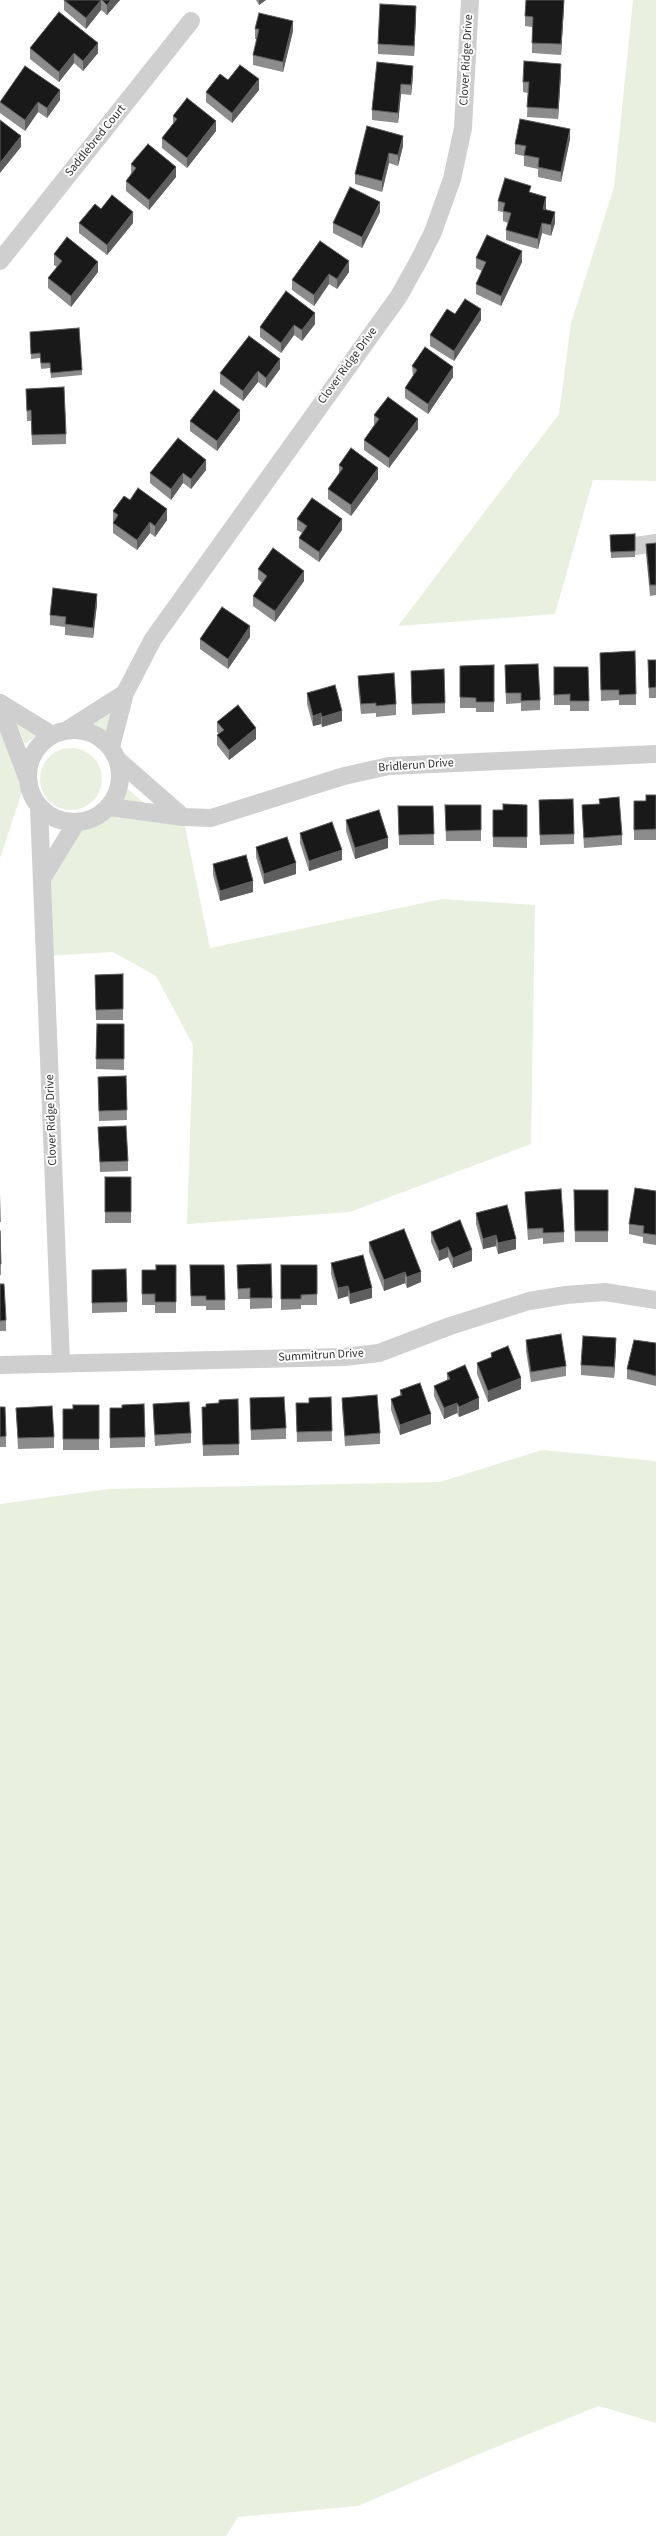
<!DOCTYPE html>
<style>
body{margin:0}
canvas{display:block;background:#fff}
</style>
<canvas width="656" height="2536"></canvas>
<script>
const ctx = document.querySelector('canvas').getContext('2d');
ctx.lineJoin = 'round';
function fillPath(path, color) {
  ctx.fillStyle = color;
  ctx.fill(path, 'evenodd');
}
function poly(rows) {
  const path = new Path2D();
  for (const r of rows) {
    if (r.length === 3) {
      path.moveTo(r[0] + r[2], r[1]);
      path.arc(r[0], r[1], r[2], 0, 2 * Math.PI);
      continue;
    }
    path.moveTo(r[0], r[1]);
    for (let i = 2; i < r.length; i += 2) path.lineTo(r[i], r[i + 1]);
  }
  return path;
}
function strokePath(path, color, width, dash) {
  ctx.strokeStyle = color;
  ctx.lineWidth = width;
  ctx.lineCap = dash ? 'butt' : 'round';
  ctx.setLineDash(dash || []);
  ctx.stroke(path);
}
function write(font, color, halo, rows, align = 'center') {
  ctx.font = font + ' "Source Sans 3",sans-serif';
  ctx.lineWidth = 4;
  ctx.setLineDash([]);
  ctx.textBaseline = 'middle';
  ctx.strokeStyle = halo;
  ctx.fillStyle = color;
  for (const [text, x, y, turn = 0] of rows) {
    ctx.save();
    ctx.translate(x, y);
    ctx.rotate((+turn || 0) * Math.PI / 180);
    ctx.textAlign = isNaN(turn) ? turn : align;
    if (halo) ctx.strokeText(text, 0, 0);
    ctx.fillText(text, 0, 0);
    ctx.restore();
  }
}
const green = poly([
 [633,0,656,0,656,481,593,480,555,614,398,626,559,414,571,323,614,187],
 [0,706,27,777,0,858],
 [111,709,109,736,91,725],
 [14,719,40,733,25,744],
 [71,779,31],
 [128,789,152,810,121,803],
 [110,807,183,817,210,948,442,899,535,905,531,1144,350,1212,187,1224,193,1045,156,976,113,952,46,956,43,877,76,823,92,820],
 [542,1450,656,1461,656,2423,599,2406,474,2456,358,2506,238,2517,226,2536,0,2536,0,1504,108,1489,440,1482]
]);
const minor = poly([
 [0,261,191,21],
 [635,546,656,543],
 [0,703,52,735],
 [0,706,27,777],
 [74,776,46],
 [67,730,125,693],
 [111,747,125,693,153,639,399,296,419,260,433,232,452,179,463,128,470,0],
 [119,761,183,817],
 [39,807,61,1363],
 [110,807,183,817,211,818,344,776,389,766,656,754],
 [43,877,76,823],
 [0,1365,344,1357,379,1353,450,1326,529,1301,566,1295,605,1292,656,1300]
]);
const wall = poly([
 [64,0,120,0,107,15,101,10,86,29,64,10],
 [256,0,266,0,259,5],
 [564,6,561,55,532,53,532,27,525,26,525,16],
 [416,16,414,56,378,54,378,44],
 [255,29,293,31,283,72,253,65,253,55,257,39,255,39],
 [30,48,98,53,83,71,74,63,59,82,30,59],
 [377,62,413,76,411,95,401,94,398,123,372,120,372,110],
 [561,74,558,119,527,117,528,93,523,92,523,82],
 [228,80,259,90,232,123,206,102,206,92],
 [60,100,47,118,38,112,25,131,0,113,0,102],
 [173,116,216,131,187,168,162,148,162,138,173,124],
 [367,126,403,146,398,166,389,163,382,192,355,184,355,174],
 [570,139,561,182,538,177,538,169,524,166,524,156,515,154,515,144],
 [131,164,176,177,149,210,126,191,126,181,131,174],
 [531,193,546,208,546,210,555,223,551,236,542,233,538,249,506,240,506,230,508,223,503,221,503,212,498,211,498,201],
 [101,209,133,223,107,255,79,233,79,223],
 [380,212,362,248,333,233,333,223],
 [320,241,349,272,337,289,329,284,314,306,292,290,292,280],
 [54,254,98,272,71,307,48,288,48,278,57,267,54,265],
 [476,258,522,262,501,306,476,294,476,284,482,271,476,268],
 [455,314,481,320,454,361,430,346,430,335],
 [315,324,302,341,294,335,281,353,260,337,260,327],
 [30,332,82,370,82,375,51,378,50,368,41,369,40,358,31,359],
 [412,366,453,377,428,414,405,398,405,388,413,377],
 [280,369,266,388,258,382,243,401,220,384,220,373],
 [26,389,66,434,66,444,32,445,31,421,27,421],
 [374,415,418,429,389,468,364,450,364,440,374,425],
 [240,420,217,451,190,431,190,421],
 [339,465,378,479,351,516,328,499,328,489,339,474],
 [206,470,191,489,183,483,171,500,150,483,150,473],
 [130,500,167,520,155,537,150,533,137,550,113,533,113,511],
 [297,519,342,530,319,562,299,548,299,538,302,533,297,530],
 [635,534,635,557,611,558,610,535],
 [656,543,656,595,650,596,646,554,646,544],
 [258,569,304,581,275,622,253,606,253,596,262,583,258,579],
 [97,604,93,638,65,635,65,627,50,625,50,615],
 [250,637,228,669,200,649,200,639],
 [648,660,656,660,656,698,649,698],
 [600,663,636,694,636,705,619,705,619,700,601,701],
 [494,665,494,712,476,712,476,708,460,708,460,666],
 [505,665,540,700,540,710,521,711,521,703,506,704],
 [554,667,588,667,589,711,570,711,570,705,554,705],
 [411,671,445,703,445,713,412,715],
 [358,676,396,704,396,715,376,717,376,713,361,714,358,686],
 [307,693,342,721,322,727,321,724,313,726,307,704],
 [217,722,256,739,229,760,217,745,217,735,219,734,217,732],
 [656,795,656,840,634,840,634,801,646,801],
 [599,799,622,835,622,845,584,848,582,815,582,805,599,804],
 [539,800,574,834,574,844,540,845],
 [445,805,481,805,481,841,446,841],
 [527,805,527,848,493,847,493,810,503,810],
 [398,806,433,806,434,845,399,845],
 [346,820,388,848,355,859,346,831],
 [300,833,342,860,309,871,300,843],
 [256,847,296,874,264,884,256,857],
 [213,864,253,892,220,901,213,875],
 [123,974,123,1020,96,1020,95,975],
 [97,1024,124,1024,124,1070,96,1069],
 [126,1076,127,1120,99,1121,98,1077],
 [98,1127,128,1161,128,1171,100,1172],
 [105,1177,131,1177,131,1223,105,1223],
 [574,1190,608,1190,608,1242,575,1242],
 [656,1191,656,1245,643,1243,643,1237,629,1234,629,1224],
 [525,1192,564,1232,564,1242,543,1244,543,1238,528,1240,525,1202],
 [0,1194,1,1222,0,1222],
 [476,1213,516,1249,498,1254,496,1246,483,1249,476,1224],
 [0,1231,1,1264,1,1275,0,1275],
 [431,1232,472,1261,453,1268,448,1257,439,1261,431,1242],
 [369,1242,421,1282,407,1288,405,1283,384,1291,369,1252],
 [331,1263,372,1298,350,1304,348,1296,338,1299,331,1274],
 [176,1265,176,1313,155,1313,155,1305,142,1305,142,1270,156,1270],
 [190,1265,224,1265,225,1310,206,1310,206,1306,191,1306],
 [237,1265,272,1298,272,1308,250,1309,250,1299,238,1299],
 [281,1265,317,1265,317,1305,301,1305,301,1309,281,1310],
 [92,1270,127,1302,127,1312,92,1313],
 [0,1284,6,1320,6,1331,0,1331],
 [526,1340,566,1366,566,1376,531,1382,526,1351],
 [656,1343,656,1386,627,1379,627,1369],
 [616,1349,614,1378,581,1375,581,1365],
 [491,1353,521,1389,488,1402,477,1374,477,1363,491,1358],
 [447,1373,479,1409,459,1417,457,1413,444,1419,434,1396,434,1386,447,1380],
 [400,1390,431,1424,400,1435,391,1410,391,1399,400,1396],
 [331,1397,332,1441,297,1442,296,1403,309,1403],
 [250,1398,286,1428,286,1439,251,1440],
 [342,1398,380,1433,380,1444,345,1446,342,1408],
 [219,1403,239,1444,239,1455,203,1456,202,1407,206,1407],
 [153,1404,191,1433,191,1443,155,1446,153,1415],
 [99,1405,99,1450,63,1450,63,1409,73,1409],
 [0,1407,6,1436,6,1447,0,1447],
 [16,1408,54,1437,54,1448,18,1449],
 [122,1408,145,1437,145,1447,110,1448,110,1419]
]);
const shadedWall = poly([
 [101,0,101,10,86,29,86,18],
 [111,0,120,0,107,15,107,5],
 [259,0,266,0,259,5],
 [564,0,564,6,561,55,561,44],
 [416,6,416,16,414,56,414,46],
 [293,21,293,31,283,72,283,62],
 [98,43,98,53,83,71,83,61],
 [74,53,74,63,59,82,59,72],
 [561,64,561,74,558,119,558,109],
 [413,66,413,76,411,95,411,85],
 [259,79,259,90,232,123,232,113],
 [401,84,401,94,398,123,398,113],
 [60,90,60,100,47,118,47,108],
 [38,102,38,112,25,131,25,120],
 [216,121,216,131,187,168,187,158],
 [570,129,570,139,561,182,561,172],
 [21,136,21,147,0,173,0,163],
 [403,136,403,146,398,166,398,155],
 [389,153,389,163,382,192,382,181],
 [176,167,176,177,149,210,149,200],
 [546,197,546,208,543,219,543,209],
 [380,202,380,212,362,248,362,237],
 [133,212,133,223,107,255,107,245],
 [555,212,555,223,551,236,551,225],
 [542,223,542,233,538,249,538,239],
 [522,251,522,262,501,306,501,296],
 [349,261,349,272,337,289,337,279],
 [98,262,98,272,71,307,71,296],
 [329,274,329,284,314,306,314,295],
 [481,309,481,320,454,361,454,351],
 [315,313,315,324,302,341,302,330],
 [294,325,294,335,281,353,281,343],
 [280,359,280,369,266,388,266,378],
 [453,367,453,377,428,414,428,404],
 [258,371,258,382,243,401,243,391],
 [240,410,240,420,217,451,217,441],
 [418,419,418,429,389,468,389,458],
 [206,460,206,470,191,489,191,479],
 [378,468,378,479,351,516,351,505],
 [183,473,183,483,171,500,171,489],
 [167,509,167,520,155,537,155,526],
 [342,519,342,530,319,562,319,552],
 [150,522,150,533,137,550,137,540],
 [304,571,304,581,275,622,275,611],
 [97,594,97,604,93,638,93,628],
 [250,626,250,637,228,669,228,659],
 [342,711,342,721,322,727,322,717],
 [321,713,321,724,313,726,313,716],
 [256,728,256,739,229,760,229,750],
 [388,838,388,848,355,859,355,848],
 [342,850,342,860,309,871,309,861],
 [296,863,296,874,264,884,264,874],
 [253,881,253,892,220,901,220,891],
 [496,1235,496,1246,483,1249,483,1239],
 [516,1239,516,1249,498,1254,498,1243],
 [448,1247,448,1257,439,1261,439,1251],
 [472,1250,472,1261,453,1268,453,1258],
 [405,1272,405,1283,384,1291,384,1280],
 [421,1272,421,1282,407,1288,407,1277],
 [348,1286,348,1296,338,1299,338,1288],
 [372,1288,372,1298,350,1304,350,1294],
 [616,1338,616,1349,614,1378,614,1367],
 [521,1378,521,1389,488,1402,488,1391],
 [479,1398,479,1409,459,1417,459,1407],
 [457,1403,457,1413,444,1419,444,1408],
 [431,1414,431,1424,400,1435,400,1425]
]);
const building = poly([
 [64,0,101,0,86,18,64,0],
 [102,0,111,0,107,5,102,0],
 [526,0,564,0,561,44,532,43,533,17,525,16,526,0],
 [380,4,416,6,414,46,378,44,380,4],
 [59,12,98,43,83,61,74,53,59,72,30,48,59,12],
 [259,13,293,21,283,62,253,55,259,29,255,29,259,13],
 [524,61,561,64,558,109,527,107,529,82,523,82,524,61],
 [377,62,413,66,411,85,401,84,398,113,372,110,377,62],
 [240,65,259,79,232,113,206,92,220,74,228,80,240,65],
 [25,66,60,90,47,108,38,102,25,120,0,102,25,66],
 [187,98,216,121,187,158,162,138,177,119,173,116,187,98],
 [520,119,570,129,561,172,538,167,539,158,524,155,526,146,515,144,520,119],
 [0,120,21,136,0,163,0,120],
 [367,126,403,136,398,155,389,153,382,181,355,174,367,126],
 [148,144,176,167,149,200,126,181,136,168,131,164,148,144],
 [505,178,531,186,529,192,546,197,543,209,555,212,551,225,542,223,538,239,506,230,511,213,503,211,505,203,498,201,505,178],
 [350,187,380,202,362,237,333,223,350,187],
 [112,195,133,212,107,245,79,223,95,204,101,209,112,195],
 [487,235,522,251,501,296,476,284,486,262,476,258,487,235],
 [67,237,98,262,71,296,48,278,62,261,54,254,67,237],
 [320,241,349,261,337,279,329,274,314,295,292,280,320,241],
 [286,291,315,313,302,330,294,325,281,343,260,327,286,291],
 [465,299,481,309,454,351,430,335,447,309,455,314,465,299],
 [79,328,82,370,51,373,50,363,41,363,40,353,31,354,30,332,79,328],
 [249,336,280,359,266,378,258,371,243,391,220,373,249,336],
 [425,347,453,367,428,404,405,388,417,370,412,366,425,347],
 [64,387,66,434,32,435,31,410,27,411,26,389,64,387],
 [214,390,240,410,217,441,190,421,214,390],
 [388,397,418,419,389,458,364,440,379,419,374,415,388,397],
 [178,438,206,460,191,479,183,473,171,489,150,473,178,438],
 [351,448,378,468,351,505,328,489,343,468,339,465,351,448],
 [138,488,167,509,155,526,150,522,137,540,113,523,118,515,113,511,124,496,130,500,138,488],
 [312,498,342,519,319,552,299,538,307,526,297,519,312,498],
 [635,534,635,551,611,552,610,535,635,534],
 [656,543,656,585,650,585,646,544,656,543],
 [273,548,304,571,275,611,253,596,267,576,258,569,273,548],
 [53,588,97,594,93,628,65,624,66,617,50,615,53,588],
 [222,607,250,626,228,659,200,639,222,607],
 [635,651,636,694,619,695,619,690,601,690,600,653,635,651],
 [648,660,656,660,656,687,649,688,648,660],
 [538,664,540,700,521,701,521,693,506,693,505,665,538,664],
 [494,665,494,702,476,702,476,698,460,697,460,666,494,665],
 [554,667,588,667,589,701,570,701,570,694,554,695,554,667],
 [444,669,445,703,412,704,411,671,444,669],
 [394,673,396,704,376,706,376,703,361,704,358,676,394,673],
 [335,685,342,711,322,717,321,713,313,716,307,693,335,685],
 [238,705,256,728,229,750,217,735,224,730,217,722,238,705],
 [646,795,656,795,656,829,634,830,634,801,646,801,646,795],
 [619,797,622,835,584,838,582,805,600,804,599,799,619,797],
 [573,799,574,834,540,835,539,800,573,799],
 [503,804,527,805,527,837,493,837,493,810,503,810,503,804],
 [445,805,481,805,481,830,446,831,445,805],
 [398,806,433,806,434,834,399,835,398,806],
 [379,810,388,838,355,848,346,820,379,810],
 [332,822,342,850,309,861,300,833,332,822],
 [287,837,296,863,264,874,256,847,287,837],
 [246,855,253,881,220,891,213,864,246,855],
 [123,974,123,1009,96,1010,95,975,123,974],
 [97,1024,124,1024,124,1059,96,1059,97,1024],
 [126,1076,127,1110,99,1111,98,1077,126,1076],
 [126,1126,128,1161,100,1162,98,1127,126,1126],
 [105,1177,131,1177,131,1212,105,1212,105,1177],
 [635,1188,656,1191,656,1235,643,1233,644,1226,629,1224,635,1188],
 [561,1189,564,1232,543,1233,543,1228,528,1229,525,1192,561,1189],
 [574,1190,608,1190,608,1231,575,1231,574,1190],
 [507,1205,516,1239,498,1243,496,1235,483,1239,476,1213,507,1205],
 [460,1220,472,1250,453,1258,448,1247,439,1251,431,1232,460,1220],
 [404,1229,421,1272,407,1277,405,1272,384,1280,369,1242,404,1229],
 [0,1231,1,1264,0,1264,0,1231],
 [363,1255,372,1288,350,1294,348,1286,338,1288,331,1263,363,1255],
 [271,1264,272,1298,250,1298,250,1288,238,1289,237,1265,271,1264],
 [156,1265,176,1265,176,1302,155,1302,155,1294,142,1294,142,1270,156,1270,156,1265],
 [190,1265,224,1265,225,1300,206,1300,206,1296,191,1296,190,1265],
 [281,1265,317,1265,317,1294,301,1295,301,1299,281,1299,281,1265],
 [126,1269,127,1302,92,1303,92,1270,126,1269],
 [0,1284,4,1284,6,1320,0,1321,0,1284],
 [561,1334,566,1366,531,1372,526,1340,561,1334],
 [583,1336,616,1338,614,1367,581,1365,583,1336],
 [634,1340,656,1343,656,1376,627,1369,634,1340],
 [508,1346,521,1378,488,1391,477,1363,492,1357,491,1353,508,1346],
 [465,1365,479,1398,459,1407,457,1403,444,1408,434,1386,450,1379,447,1373,465,1365],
 [420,1383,431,1414,400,1425,391,1399,402,1395,400,1390,420,1383],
 [377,1395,380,1433,345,1436,342,1398,377,1395],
 [284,1397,286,1428,251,1430,250,1398,284,1397],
 [331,1397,332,1431,297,1432,296,1403,309,1403,309,1398,331,1397],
 [238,1399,239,1444,203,1445,202,1407,206,1407,206,1404,219,1403,219,1400,238,1399],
 [189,1402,191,1433,155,1435,153,1404,189,1402],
 [144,1404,145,1437,110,1438,110,1408,122,1408,122,1405,144,1404],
 [73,1405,99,1405,99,1439,63,1439,63,1409,73,1409,73,1405],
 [52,1406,54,1437,18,1438,16,1408,52,1406],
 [0,1407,5,1407,6,1436,0,1437,0,1407]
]);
const streetNames = [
 ["Clover Ridge Drive",467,60,-87],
 ["Saddlebred Court",96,141,-51],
 ["Clover Ridge Drive",348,366,-54],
 ["Bridlerun Drive",416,766,-4],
 ["Clover Ridge Drive",52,1120,-92],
 ["Summitrun Drive",321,1356,-3]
];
fillPath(green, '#e9f0e0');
strokePath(minor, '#cfcfcf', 18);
fillPath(wall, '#8c8c8c');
fillPath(shadedWall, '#5e5e5e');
fillPath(building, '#191919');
strokePath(building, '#5e5e5e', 1);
write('12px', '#323232', '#fff', streetNames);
</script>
